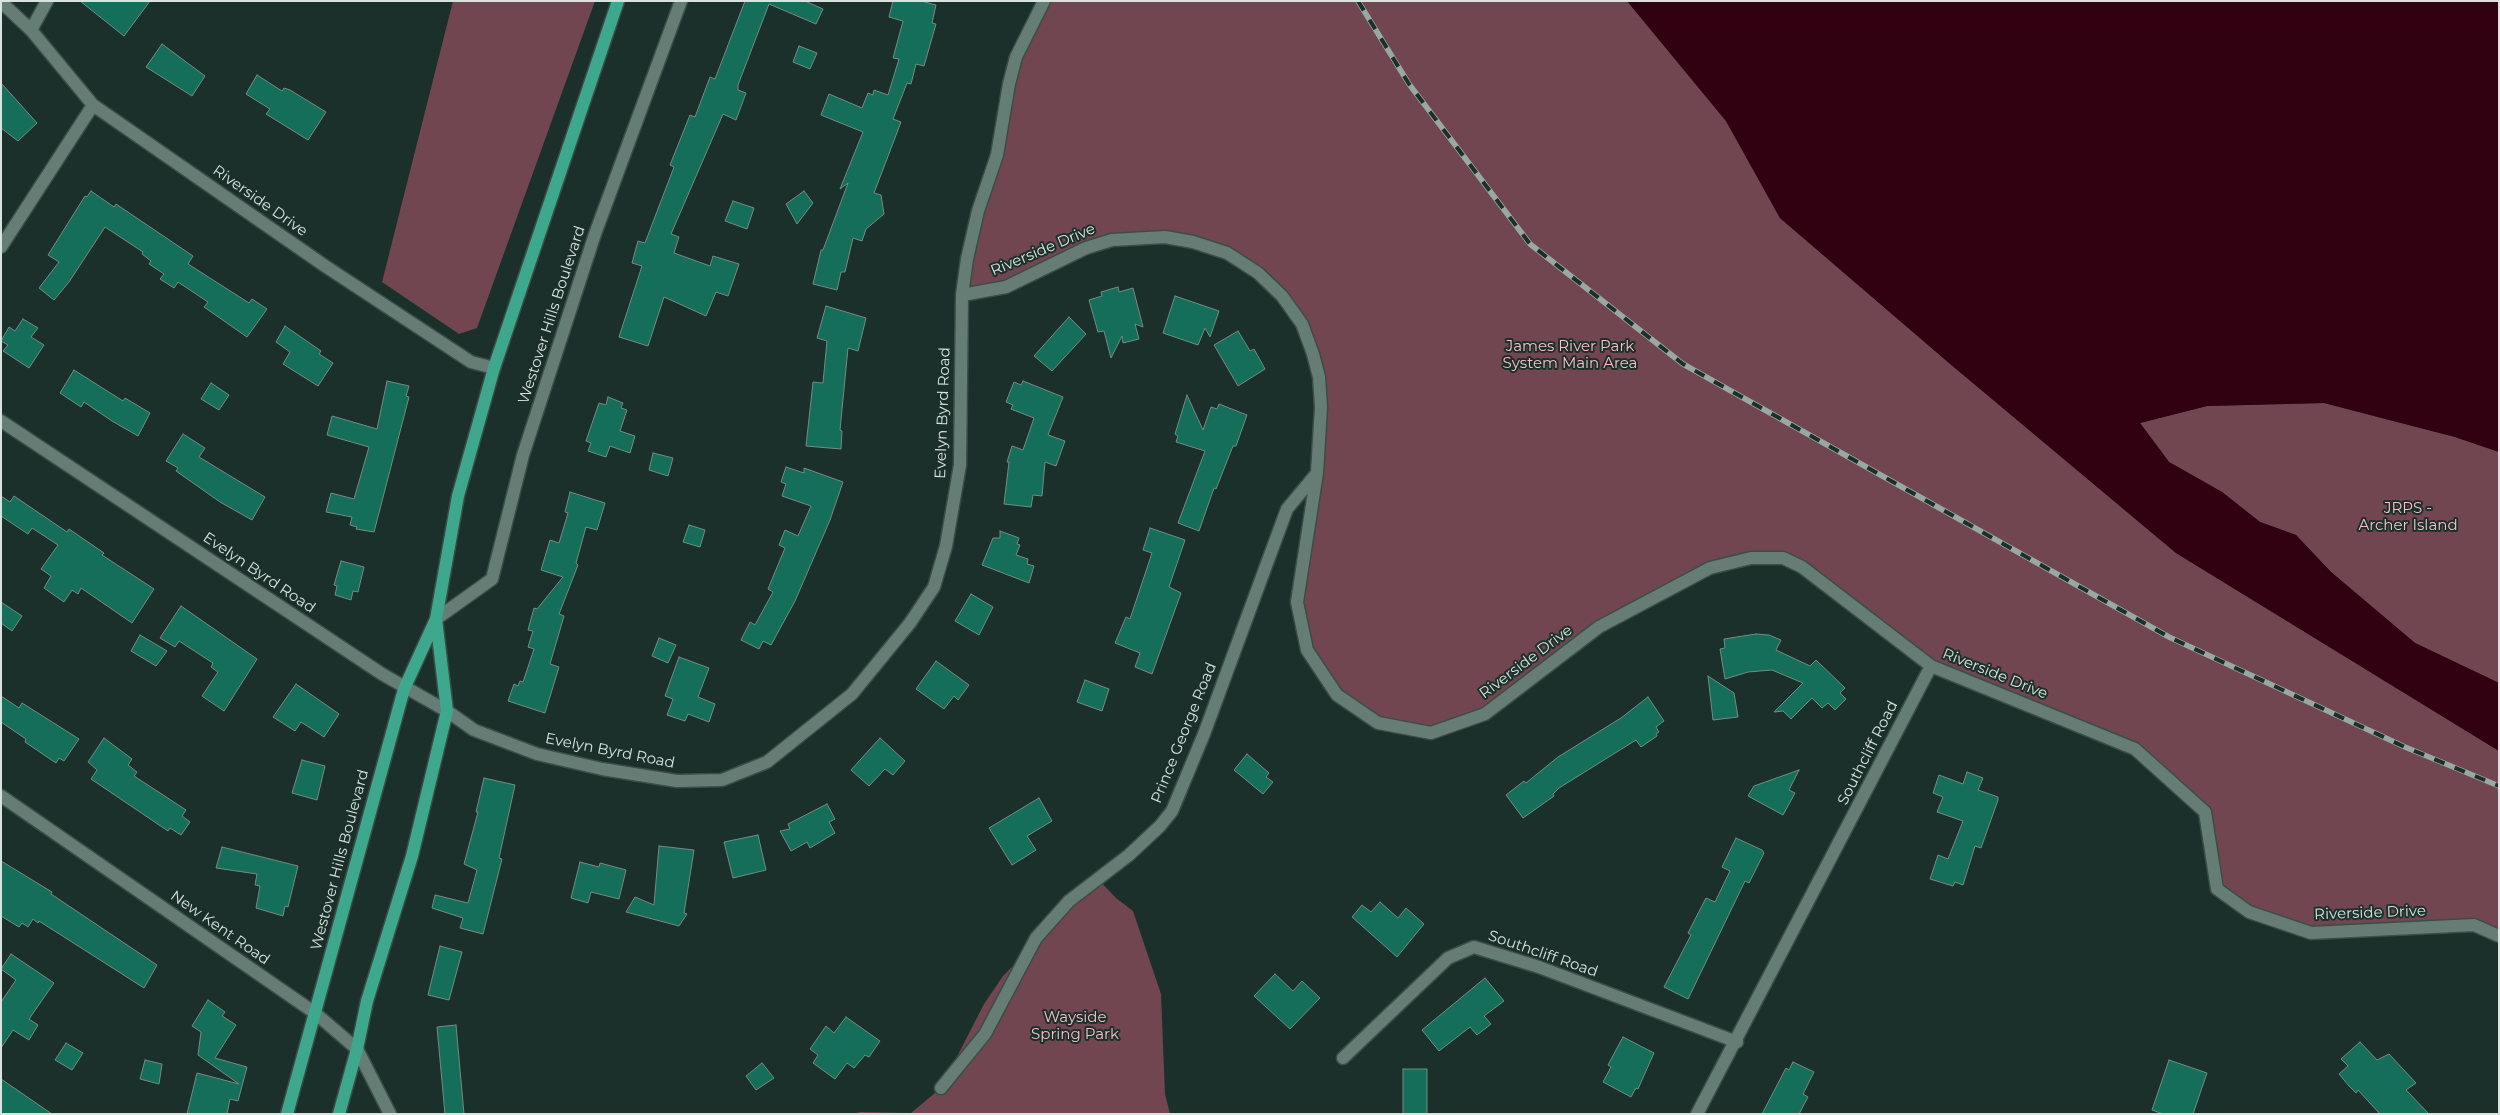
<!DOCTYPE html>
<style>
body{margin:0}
#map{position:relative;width:2500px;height:1115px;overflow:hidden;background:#1b302a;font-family:Montserrat,sans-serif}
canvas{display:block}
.frame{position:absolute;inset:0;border:2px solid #d6e3de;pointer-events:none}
</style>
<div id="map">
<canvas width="2500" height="1115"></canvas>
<div class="frame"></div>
</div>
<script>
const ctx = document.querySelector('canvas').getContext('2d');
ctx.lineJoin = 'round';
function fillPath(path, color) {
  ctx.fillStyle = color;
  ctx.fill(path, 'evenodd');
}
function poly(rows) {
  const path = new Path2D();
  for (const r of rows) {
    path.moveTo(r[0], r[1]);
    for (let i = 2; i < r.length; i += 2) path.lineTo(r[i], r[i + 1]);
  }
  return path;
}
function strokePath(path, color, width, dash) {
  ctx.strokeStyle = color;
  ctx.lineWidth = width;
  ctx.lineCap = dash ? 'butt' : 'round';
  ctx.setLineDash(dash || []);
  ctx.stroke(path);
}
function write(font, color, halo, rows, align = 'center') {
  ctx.font = font + ' Montserrat,sans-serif';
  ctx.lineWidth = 4;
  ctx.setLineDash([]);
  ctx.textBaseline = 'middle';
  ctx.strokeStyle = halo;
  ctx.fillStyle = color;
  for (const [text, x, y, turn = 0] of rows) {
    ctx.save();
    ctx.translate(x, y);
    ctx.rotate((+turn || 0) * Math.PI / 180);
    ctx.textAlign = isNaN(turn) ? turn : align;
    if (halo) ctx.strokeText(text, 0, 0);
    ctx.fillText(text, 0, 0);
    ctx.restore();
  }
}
const green = poly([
 [453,1,595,1,477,328,459,334,382,282],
 [1044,1,1627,1,1726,121,1780,218,1949,363,2176,553,2499,751,2499,936,2474,925,2311,933,2249,912,2217,889,2205,812,2135,749,1931,666,1783,558,1710,568,1599,627,1485,714,1431,733,1378,723,1337,695,1307,650,1297,602,1321,407,1302,324,1258,273,1193,242,1112,240,1006,287,962,295,1009,84],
 [2324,403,2455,437,2499,452,2499,683,2415,643,2331,572,2296,535,2260,522,2222,492,2169,462,2140,423,2207,406],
 [1098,879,1116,898,1133,911,1161,994,1165,1094,1170,1114,849,1114,861,1112,911,1113,941,1088,984,1004,1003,976]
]);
const water = poly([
 [1627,1,2499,1,2499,452,2455,437,2324,403,2207,406,2140,423,2169,462,2222,492,2260,522,2296,535,2331,572,2415,643,2499,683,2499,751,2176,553,1949,363,1780,218,1726,121]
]);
const building = poly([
 [80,1,150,1,124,36,80,1],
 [745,1,805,1,823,9,816,24,769,4,738,85,738,90,746,93,736,120,723,114,671,234,679,237,674,253,710,266,713,256,739,264,728,296,716,292,706,316,664,297,648,346,619,337,642,266,632,263,638,241,645,243,674,167,670,165,690,115,695,117,710,77,715,79,745,1],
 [893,1,921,1,936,5,932,23,936,24,924,66,916,64,911,84,907,83,893,119,901,122,874,193,881,195,884,214,866,229,862,241,853,238,845,272,841,272,837,290,813,284,821,250,823,250,848,183,840,189,863,132,821,115,829,94,862,108,868,93,873,95,874,90,888,95,899,59,893,58,903,21,889,17,893,1],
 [162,44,205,76,192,96,146,67,162,44],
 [799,46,817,53,810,69,793,62,799,46],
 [257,75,282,91,284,88,290,90,326,112,308,140,266,114,270,109,246,94,257,75],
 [1,83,37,123,18,141,1,128,1,83],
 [91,191,114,207,116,204,193,256,188,264,249,303,252,299,267,309,247,337,204,307,208,302,178,282,174,288,160,279,164,274,149,264,151,261,142,254,143,252,105,227,69,282,54,300,39,288,59,262,48,255,85,196,87,197,91,191],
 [804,191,813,203,797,224,786,204,804,191],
 [733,201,754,208,747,229,725,221,733,201],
 [1118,287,1119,292,1133,288,1143,327,1135,324,1139,339,1123,343,1122,336,1111,358,1104,331,1098,332,1089,300,1102,296,1101,292,1118,287],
 [1175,296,1219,311,1210,337,1205,328,1198,345,1163,333,1175,296],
 [826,306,866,318,858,351,848,348,840,430,842,431,841,449,806,446,813,382,823,383,827,341,817,338,826,306],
 [1069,317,1086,334,1052,371,1034,356,1069,317],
 [23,319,38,328,31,337,44,345,29,368,3,351,8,345,1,341,9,327,15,331,23,319],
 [285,326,321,351,319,354,333,363,318,386,283,364,290,352,276,342,285,326],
 [1238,331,1250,351,1254,349,1265,369,1238,386,1214,345,1238,331],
 [74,370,123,401,125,398,150,413,138,436,112,421,84,402,81,407,60,393,74,370],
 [387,381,409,386,406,396,409,397,374,532,356,529,357,527,350,525,352,517,326,512,331,493,354,499,369,447,327,435,332,416,377,429,387,381],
 [1023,381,1063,397,1048,435,1065,441,1056,466,1045,462,1042,496,1033,495,1031,507,1004,504,1009,462,1007,462,1012,446,1023,450,1034,418,1011,409,1013,405,1006,402,1014,382,1021,385,1023,381],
 [211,383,229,395,219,410,201,399,211,383],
 [1187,395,1203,430,1211,407,1217,409,1219,404,1247,415,1236,446,1233,446,1216,489,1214,488,1199,531,1178,523,1205,451,1176,442,1178,436,1175,434,1187,395],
 [608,397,623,403,621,408,627,410,620,431,635,436,630,453,610,446,606,457,588,451,591,443,586,441,599,403,606,405,608,397],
 [183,434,205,448,199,457,265,497,252,520,220,502,176,471,178,468,166,461,183,434],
 [653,453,673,458,668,476,649,470,653,453],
 [786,467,804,473,804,468,843,482,830,520,795,601,771,645,763,641,759,649,741,640,750,622,755,625,773,592,768,589,785,548,779,545,785,530,798,536,811,506,782,496,786,484,781,482,786,467],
 [570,492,605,503,597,530,586,527,576,563,578,565,559,614,564,616,550,664,559,667,545,713,508,701,514,684,518,686,520,681,523,682,534,649,528,647,533,631,528,630,534,608,537,609,563,577,541,570,550,540,559,543,568,513,565,512,570,492],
 [1,496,10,502,14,496,67,532,69,529,104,553,102,555,154,589,132,623,81,588,78,594,72,590,64,602,44,588,51,576,41,569,58,545,32,528,28,534,1,516,1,496],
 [689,525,705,530,700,547,683,542,689,525],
 [1150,528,1185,540,1169,587,1181,593,1152,674,1135,667,1140,653,1115,643,1126,617,1130,619,1152,553,1143,550,1150,528],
 [1000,531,1019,538,1017,544,1020,545,1016,555,1028,559,1027,564,1034,566,1029,583,982,565,993,538,1000,538,1000,531],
 [341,561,364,567,358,592,353,591,351,600,335,595,337,586,334,585,341,561],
 [971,594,993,607,979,635,955,621,971,594],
 [1,602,22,616,12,631,1,623,1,602],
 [181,606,257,659,224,711,202,696,218,672,211,667,213,663,179,641,175,647,160,638,181,606],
 [1756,634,1769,635,1781,640,1776,650,1810,666,1816,660,1845,688,1840,693,1846,699,1835,710,1828,703,1822,708,1812,698,1791,719,1783,711,1774,712,1803,683,1772,670,1748,672,1725,679,1720,649,1725,648,1724,639,1756,634],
 [140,635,167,651,156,666,131,651,140,635],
 [659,638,676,645,668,663,652,656,659,638],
 [679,657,709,668,698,697,715,704,709,722,688,714,685,721,667,715,673,699,665,696,679,657],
 [936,661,969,685,958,700,954,696,944,709,916,689,936,661],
 [1708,676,1734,693,1738,717,1713,720,1708,676],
 [1085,680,1109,689,1102,711,1077,702,1085,680],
 [296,684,339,714,324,737,301,722,295,731,273,717,296,684],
 [1,696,19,708,22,703,79,739,64,761,59,758,56,763,25,742,26,739,1,722,1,696],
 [1648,697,1664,721,1656,727,1659,732,1656,734,1657,736,1641,747,1636,740,1559,788,1553,794,1554,796,1523,818,1506,795,1524,781,1526,783,1558,757,1621,718,1648,697],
 [104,738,132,759,128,765,137,772,134,776,186,810,182,816,190,822,181,835,170,828,168,831,91,779,97,770,88,762,104,738],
 [880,738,905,761,893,775,885,769,869,786,851,770,880,738],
 [1247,754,1269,773,1266,777,1273,782,1263,794,1234,770,1247,754],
 [302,760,325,766,317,800,292,793,302,760],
 [1799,770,1789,790,1795,793,1783,815,1748,796,1754,786,1799,770],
 [1967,772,1983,778,1978,790,1998,797,1998,800,1981,848,1975,846,1963,885,1955,882,1953,886,1930,879,1938,855,1948,859,1963,821,1937,812,1943,797,1933,793,1939,775,1963,784,1967,772],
 [484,778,515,785,499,858,502,859,483,934,460,928,463,918,432,908,435,895,468,903,477,870,464,864,478,812,476,812,484,778],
 [1039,798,1052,821,1027,836,1036,850,1012,865,989,828,1039,798],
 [827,804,835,819,829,822,835,833,810,848,807,842,791,851,780,831,790,829,788,824,827,804],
 [758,835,766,870,733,878,724,842,758,835],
 [1736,838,1762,850,1764,853,1749,883,1745,881,1688,999,1664,987,1691,935,1688,933,1706,898,1715,902,1730,871,1722,867,1736,838],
 [659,846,694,850,684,913,687,914,679,926,626,912,635,897,654,905,659,846],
 [222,847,298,866,288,907,285,906,283,916,256,908,260,886,255,885,257,874,216,868,222,847],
 [1,861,52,892,51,894,157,965,144,988,39,921,38,923,33,919,28,927,22,923,19,927,1,916,1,861],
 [580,862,599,867,600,863,626,870,619,899,591,892,588,903,571,898,580,862],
 [1380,902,1398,918,1406,908,1424,924,1397,957,1352,917,1362,905,1371,912,1380,902],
 [440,946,462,952,449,1000,428,995,440,946],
 [11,954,54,983,29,1019,38,1025,29,1040,13,1030,1,1048,1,1002,16,980,1,969,11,954],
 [1275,974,1293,991,1302,981,1320,998,1290,1029,1254,996,1275,974],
 [1485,978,1504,1001,1484,1016,1491,1024,1477,1035,1470,1027,1439,1051,1422,1030,1485,978],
 [208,1000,225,1012,222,1016,236,1025,215,1058,247,1067,238,1101,230,1099,227,1114,187,1114,197,1073,239,1084,198,1055,201,1032,192,1026,208,1000],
 [846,1017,880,1041,869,1057,865,1055,854,1068,847,1063,835,1079,813,1063,818,1055,810,1049,826,1026,834,1033,846,1017],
 [456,1025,464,1114,445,1114,437,1027,456,1025],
 [1623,1037,1654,1053,1638,1089,1636,1088,1631,1097,1603,1082,1611,1067,1608,1065,1623,1037],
 [2360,1042,2377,1060,2389,1054,2416,1083,2406,1090,2429,1114,2380,1114,2358,1090,2356,1093,2349,1086,2339,1074,2348,1066,2341,1059,2360,1042],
 [66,1043,83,1053,72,1070,55,1060,66,1043],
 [145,1060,162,1064,159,1084,140,1079,145,1060],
 [2169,1060,2207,1073,2193,1114,2163,1114,2152,1110,2169,1060],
 [1793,1062,1814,1072,1803,1094,1808,1097,1799,1114,1762,1114,1786,1068,1789,1070,1793,1062],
 [762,1063,774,1078,756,1090,746,1076,762,1063],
 [1403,1069,1427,1069,1427,1114,1403,1114,1403,1069],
 [1,1079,52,1114,1,1114,1,1079]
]);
const minor = poly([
 [1,2,31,30,93,105,325,266,471,362,494,368],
 [31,30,47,1],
 [1,247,93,105],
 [962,295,1006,287,1086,248,1112,240,1165,237,1193,242,1227,253,1258,273,1282,296,1302,324,1313,354,1319,377,1321,407,1317,473,1297,602,1307,650,1337,695,1378,723,1431,733,1485,714,1599,627,1710,568,1751,558,1783,558,1802,567,1931,666,2135,749,2205,812,2217,889,2249,912,2311,933,2474,925,2499,936],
 [1,421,382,674,447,711,474,730,537,754,602,769,677,781,722,780,767,762,852,694,910,623,934,587,946,546,960,465,962,295,967,259,978,211,997,155,1009,84,1016,57,1044,1],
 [436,619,492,579,523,455,595,234,681,1],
 [1,796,315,1013,357,1049,390,1114],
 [1343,1058,1448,958,1474,947,1539,967,1737,1042],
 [941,1088,985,1034,1036,938,1069,901,1129,855,1160,826,1172,811,1204,734,1287,509,1317,473],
 [1697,1114,1931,666]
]);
const major = poly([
 [287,1114,404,689,436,619,458,496,494,368,618,1],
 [339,1114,357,1049,367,1001,412,856,447,711,436,619]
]);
const rail = poly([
 [1358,1,1409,84,1530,244,1683,364,2169,637,2405,747,2499,786]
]);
const streetNames = [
 ["Riverside Drive",260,201,35],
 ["Riverside Drive",1043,250,-23],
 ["Westover Hills Boulevard",552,315,-72],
 ["Evelyn Byrd Road",943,413,-88],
 ["Evelyn Byrd Road",259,573,34],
 ["Riverside Drive",1526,662,-37],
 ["Riverside Drive",1995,674,22],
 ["Prince George Road",1184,733,-68],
 ["Evelyn Byrd Road",610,751,11],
 ["Southcliff Road",1868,753,-63],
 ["Westover Hills Boulevard",340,860,-75],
 ["Riverside Drive",2370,913,-2],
 ["New Kent Road",220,928,35],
 ["Southcliff Road",1543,954,19]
];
const parkNames = [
 ["James River Park",1570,347],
 ["System Main Area",1570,364],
 ["JRPS -",2408,509],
 ["Archer Island",2408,526],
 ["Wayside",1075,1018],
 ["Spring Park",1075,1035]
];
fillPath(green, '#714651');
fillPath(water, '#310011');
fillPath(building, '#146e59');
strokePath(building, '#758c84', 1);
strokePath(minor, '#3b4d47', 15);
strokePath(major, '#3b4d47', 15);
strokePath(minor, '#667d75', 12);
strokePath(major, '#3ea88f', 12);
strokePath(rail, '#99a8a3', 5.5);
strokePath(rail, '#1b302a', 4, [11]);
write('15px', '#d6e3de', '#1b302a', streetNames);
write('15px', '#fbbfcd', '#1b302a', parkNames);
</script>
